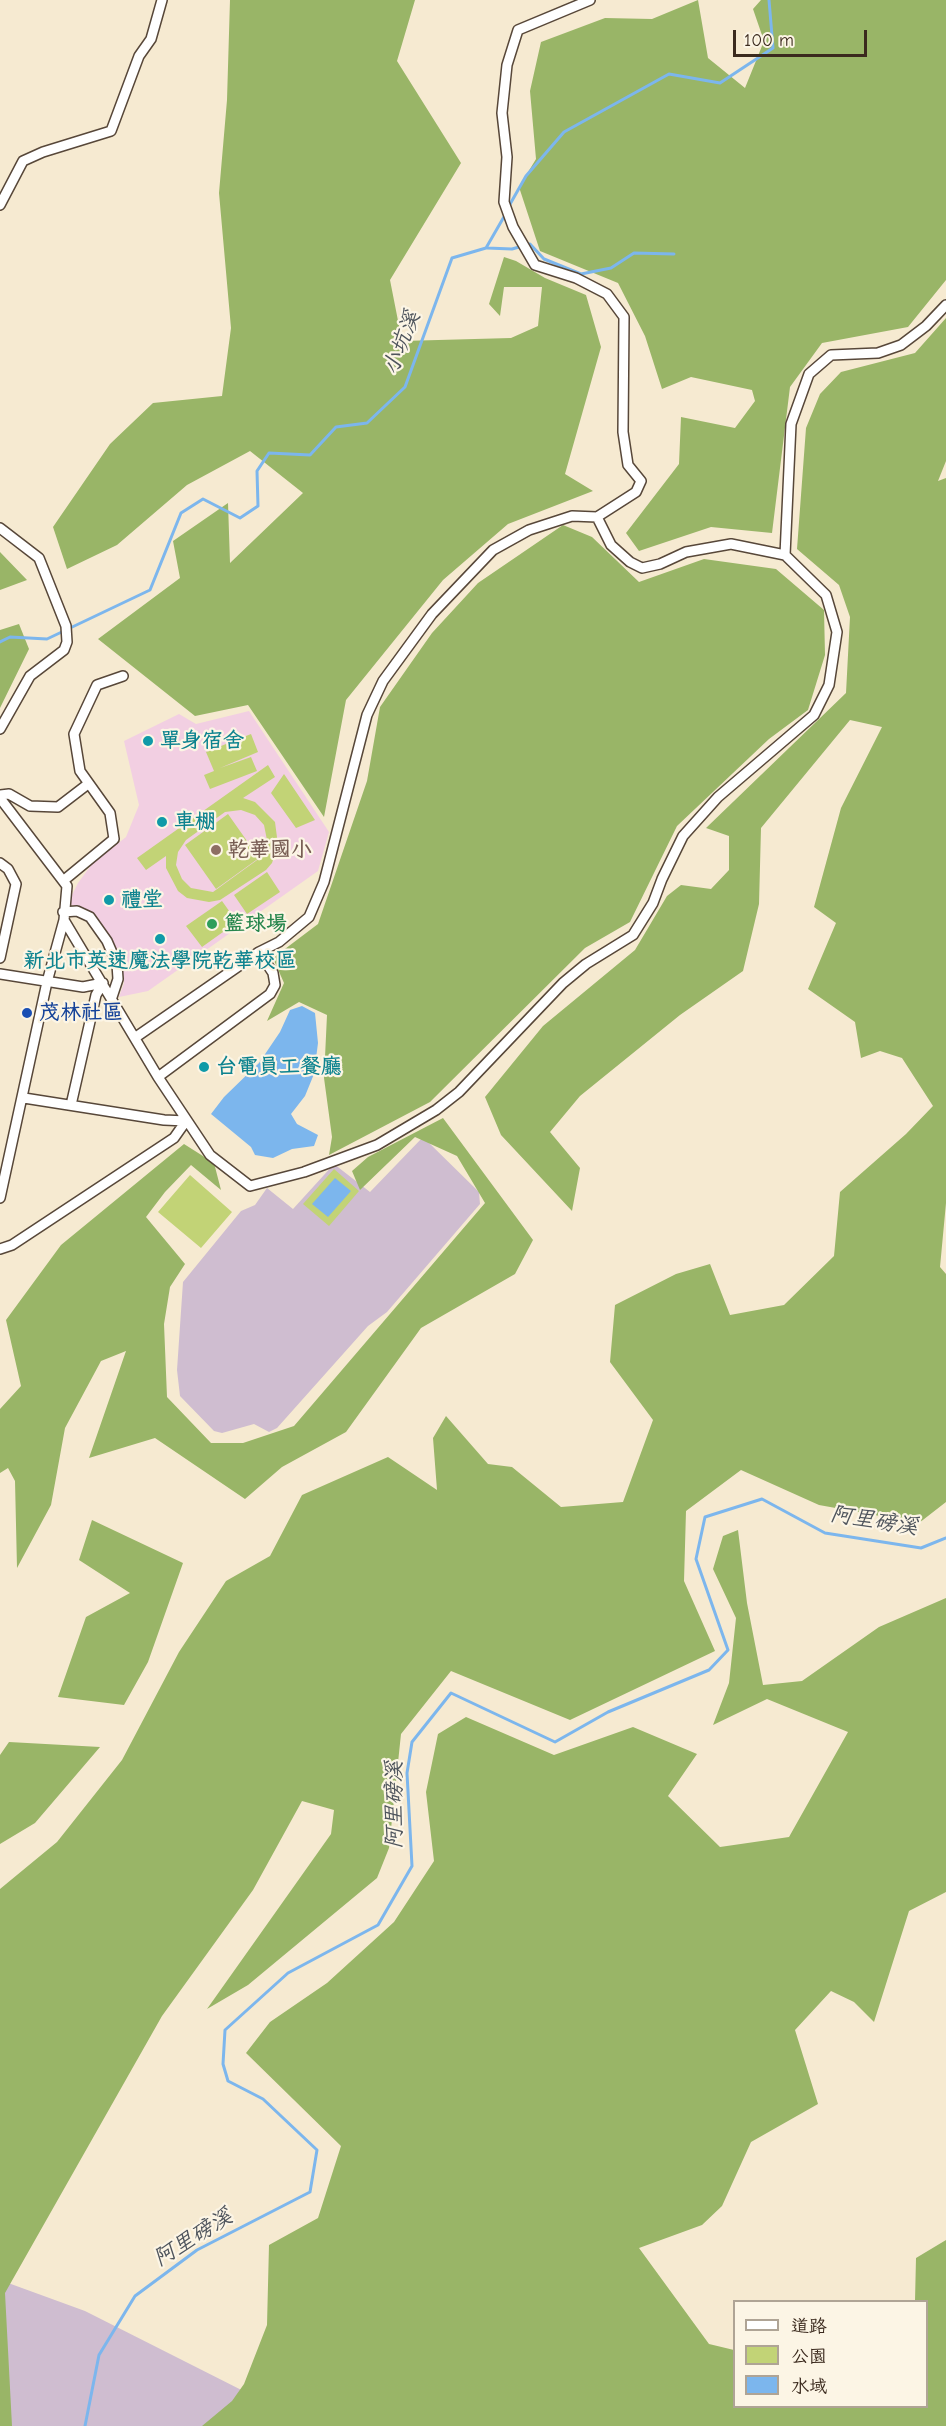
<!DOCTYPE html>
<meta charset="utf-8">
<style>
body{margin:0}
#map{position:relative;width:946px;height:2426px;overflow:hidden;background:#f6ead1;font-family:"Comic Neue","LXGW WenKai TC",sans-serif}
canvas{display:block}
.legend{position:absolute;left:733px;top:2300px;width:195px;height:108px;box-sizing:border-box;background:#fcf5e5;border:2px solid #afa495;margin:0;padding:8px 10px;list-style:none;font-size:18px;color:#3b2a1e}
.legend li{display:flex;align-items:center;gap:12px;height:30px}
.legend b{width:30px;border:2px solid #afa495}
.scale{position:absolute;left:733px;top:30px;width:134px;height:27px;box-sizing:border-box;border:3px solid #3b2a1e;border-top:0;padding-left:8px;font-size:18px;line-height:21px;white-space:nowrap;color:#3b2a1e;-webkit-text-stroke:4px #fcf5e5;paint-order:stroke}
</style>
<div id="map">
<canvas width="946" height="2426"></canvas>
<ul class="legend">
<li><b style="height:8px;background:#fff"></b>道路</li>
<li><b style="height:16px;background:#c2d376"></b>公園</li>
<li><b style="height:16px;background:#7cb6ed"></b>水域</li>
</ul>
<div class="scale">100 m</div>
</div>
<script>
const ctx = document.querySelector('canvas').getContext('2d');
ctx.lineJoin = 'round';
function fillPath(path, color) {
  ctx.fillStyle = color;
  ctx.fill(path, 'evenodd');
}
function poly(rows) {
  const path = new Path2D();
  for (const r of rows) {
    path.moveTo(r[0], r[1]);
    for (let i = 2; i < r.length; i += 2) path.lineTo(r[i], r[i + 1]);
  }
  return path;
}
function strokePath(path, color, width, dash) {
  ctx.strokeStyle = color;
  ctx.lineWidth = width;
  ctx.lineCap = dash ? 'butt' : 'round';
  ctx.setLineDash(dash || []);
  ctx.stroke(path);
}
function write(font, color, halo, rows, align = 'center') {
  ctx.font = font + ' "Comic Neue","LXGW WenKai TC",sans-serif';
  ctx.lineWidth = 4.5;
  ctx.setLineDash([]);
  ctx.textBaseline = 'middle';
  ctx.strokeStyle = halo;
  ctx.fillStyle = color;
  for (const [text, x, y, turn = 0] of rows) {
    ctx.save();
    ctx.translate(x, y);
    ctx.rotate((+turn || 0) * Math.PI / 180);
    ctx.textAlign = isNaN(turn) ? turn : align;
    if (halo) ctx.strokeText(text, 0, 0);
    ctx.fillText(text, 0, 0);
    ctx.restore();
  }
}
const built = poly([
 [249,711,329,832,318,871,148,991,119,997,124,983,121,961,111,940,92,915,68,903,78,883,92,864,126,837,139,805,124,741,179,714,196,724]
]);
const industrial = poly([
 [423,1137,479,1192,480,1204,387,1312,368,1326,277,1428,269,1432,254,1424,222,1433,214,1431,180,1396,177,1370,183,1282,241,1211,255,1205,267,1188,293,1209,334,1164,370,1192],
 [0,2280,85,2311,283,2411,289,2426,0,2426]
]);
const green = poly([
 [251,734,258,752,220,768,251,757,257,771,210,789,204,775,214,771,206,752],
 [268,765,275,777,243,798,255,802,275,822,278,845,272,863,266,870,220,900,209,902,187,898,178,891,166,868,166,856,146,870,137,858],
 [241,810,255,815,264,825,268,845,264,855,213,892,191,888,182,879,176,865,178,852,186,840,225,812],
 [284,774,315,820,296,828,271,793],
 [228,814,259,858,216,889,185,845],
 [267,872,280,892,247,914,234,895],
 [222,901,237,922,202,947,186,926],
 [334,1169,359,1191,329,1226,303,1204],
 [190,1175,232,1212,201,1248,158,1212]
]);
const forest = poly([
 [230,0,415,0,397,61,461,163,390,280,402,341,511,338,538,326,542,287,504,287,500,316,489,304,504,257,516,261,545,278,586,295,601,347,565,474,593,491,508,524,443,580,346,700,324,817,248,705,195,716,98,639,180,578,173,541,228,503,230,563,303,493,250,451,187,485,117,545,67,569,53,527,110,444,153,403,222,396,231,328,219,193,227,100],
 [698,0,708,58,745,88,764,41,753,9,761,0,946,0,946,280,908,327,822,343,790,387,772,533,711,527,639,551,626,533,679,464,681,417,735,428,755,401,752,390,691,377,662,389,645,336,618,283,540,251,519,187,536,159,530,91,541,42,605,18,652,19],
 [946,318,946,461,938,481,946,478,946,1203,940,1267,946,1274,946,1502,919,1523,819,1505,741,1470,686,1511,684,1581,715,1651,570,1720,451,1671,401,1734,389,1848,377,1878,248,1985,207,2009,331,1834,334,1810,302,1801,253,1890,162,2016,5,2293,12,2426,0,2426,0,1889,57,1842,122,1760,179,1652,226,1581,270,1556,302,1495,388,1457,437,1490,433,1438,446,1416,488,1464,512,1467,561,1507,623,1502,653,1420,610,1362,615,1305,676,1274,710,1264,730,1315,784,1305,834,1256,840,1192,906,1134,933,1106,902,1058,880,1051,861,1058,855,1022,808,989,836,923,814,907,841,808,882,727,850,720,761,828,759,904,743,971,680,1015,580,1096,550,1132,580,1168,572,1211,501,1135,485,1097,543,1026,635,950,667,896,681,885,711,889,729,870,729,836,706,828,846,693,850,617,839,585,797,549,806,428,820,394,841,372,915,353],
 [563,525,592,537,639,582,704,559,776,569,824,610,825,655,808,710,769,739,677,826,630,922,585,948,430,1102,329,1155,332,1137,324,1078,327,1015,299,1002,267,1021,284,983,273,958,318,924,367,781,380,707,432,633,478,583],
 [0,552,27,580,0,590],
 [19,624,29,649,0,708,0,630],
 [443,1118,533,1240,515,1274,421,1328,346,1432,282,1467,245,1499,155,1438,89,1458,126,1351,101,1361,65,1428,51,1505,17,1568,15,1481,8,1468,0,1473,0,1409,21,1386,6,1320,61,1245,184,1144,214,1163,221,1190,191,1165,165,1192,146,1217,185,1264,170,1287,164,1324,167,1397,211,1443,243,1443,294,1426,485,1203,457,1156,415,1137,360,1190,352,1171,368,1157],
 [92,1520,183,1563,148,1662,124,1705,58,1697,86,1617,130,1593,79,1560],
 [738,1530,747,1603,763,1685,802,1681,879,1627,946,1598,946,1892,909,1911,874,2022,854,2002,831,1991,795,2030,818,2104,751,2142,722,2206,702,2225,639,2248,709,2344,734,2350,734,2406,926,2406,926,2302,915,2301,916,2258,946,2240,946,2426,202,2426,232,2401,244,2384,267,2325,269,2245,318,2218,341,2146,246,2053,270,2022,327,1983,394,1922,434,1861,426,1792,438,1734,466,1717,554,1755,633,1727,697,1754,668,1796,720,1847,789,1837,848,1732,767,1699,713,1725,729,1683,736,1618,713,1569,723,1536],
 [9,1742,100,1747,35,1823,0,1844,0,1755]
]);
const water = poly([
 [302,1006,315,1013,318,1043,314,1074,305,1096,291,1114,297,1124,318,1135,314,1146,292,1149,273,1158,255,1155,251,1147,211,1114,224,1097,259,1063,280,1032,290,1010],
 [335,1178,351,1191,328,1217,312,1204]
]);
const stream = poly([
 [509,206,526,176,564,132,669,74,720,83,773,48,769,0],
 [487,248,512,249,530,244,544,259,581,274,611,268,634,253,674,254],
 [0,642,10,637,47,639,150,590,181,513,203,499,240,518,258,506,257,471,269,453,310,455,336,427,367,423,405,387,452,258,486,248,505,215],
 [85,2426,99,2355,135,2296,197,2250,310,2192,317,2150,263,2099,228,2081,223,2064,225,2030,288,1973,378,1925,412,1866,407,1773,412,1742,451,1693,555,1742,608,1712,709,1670,728,1650,696,1559,705,1517,762,1499,825,1533,921,1548,946,1538]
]);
const minor = poly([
 [590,0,518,30,507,65,502,113,507,157,504,202,513,227,535,265,576,278,607,294,624,317,623,432,628,465,641,481,636,492,597,517],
 [0,205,23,161,43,152,111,131,139,56,151,39,162,0],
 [0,528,39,558,66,626,67,642,64,650,30,676,0,729],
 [0,795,9,794,30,806,58,807,88,784],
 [0,798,67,886,64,920,158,1077,210,1155,250,1186,304,1172,377,1145,436,1110,459,1092,563,983,586,964,633,935,653,903,662,879,683,836,718,797,814,715,829,685,837,632,826,595,785,555,791,424,809,374,831,355,878,353,901,345,926,326,946,305],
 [0,863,8,869,16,884,0,958],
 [63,881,114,839,110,813,80,771,74,734,97,685,123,676],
 [63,912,77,911,90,917,107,941,117,964,118,979,112,997],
 [0,974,83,987,103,983],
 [136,1037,259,952,279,942,309,917,324,882,367,715,383,681,432,614,493,550,529,530,572,516,597,517,611,545,630,562,642,568,660,564,686,552,731,544,785,555],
 [158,1077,270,994,275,985,273,973,259,952],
 [24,1098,164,1120,186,1121],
 [71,1105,96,995,103,983],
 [0,1198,47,982,64,920],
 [0,1249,12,1245,174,1138,186,1121]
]);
const markers = [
 [148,741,6,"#0f9aa8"],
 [162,822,6,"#0f9aa8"],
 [216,850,6,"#8d6e63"],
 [109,900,6,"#0f9aa8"],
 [212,924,6,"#2e9e5b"],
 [160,939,6,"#0f9aa8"],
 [27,1013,6,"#1a4fb4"],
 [204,1067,6,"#0f9aa8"]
];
const cultureNames = [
 ["單身宿舍",160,741],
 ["車棚",174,822],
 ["禮堂",121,900],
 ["新北市英速魔法學院乾華校區",160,961,"center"],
 ["台電員工餐廳",216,1067]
];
const educationNames = [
 ["乾華國小",228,850]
];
const leisureNames = [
 ["籃球場",224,924]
];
const transitNames = [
 ["茂林社區",39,1013]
];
const waterNames = [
 ["小坑溪",402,343,-69],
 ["阿里磅溪",874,1521,9],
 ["阿里磅溪",395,1805,-90],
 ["阿里磅溪",193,2238,-32]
];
fillPath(built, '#f2cfe2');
fillPath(industrial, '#cfbdd0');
fillPath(green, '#c2d376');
fillPath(forest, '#99b567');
fillPath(water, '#7cb6ed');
strokePath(stream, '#7cb6ed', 3);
strokePath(minor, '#574739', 12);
strokePath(minor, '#fff', 9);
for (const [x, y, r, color] of markers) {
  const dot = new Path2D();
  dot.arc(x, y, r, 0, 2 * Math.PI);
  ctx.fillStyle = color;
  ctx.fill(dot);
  strokePath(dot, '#fcf5e5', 2);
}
write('bold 21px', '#0d838f', '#fcf5e5', cultureNames, 'left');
write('bold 21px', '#785e54', '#fcf5e5', educationNames, 'left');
write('bold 21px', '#27864d', '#fcf5e5', leisureNames, 'left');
write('bold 21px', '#164399', '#fcf5e5', transitNames, 'left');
write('italic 22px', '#4e545c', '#fcf5e5', waterNames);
</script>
